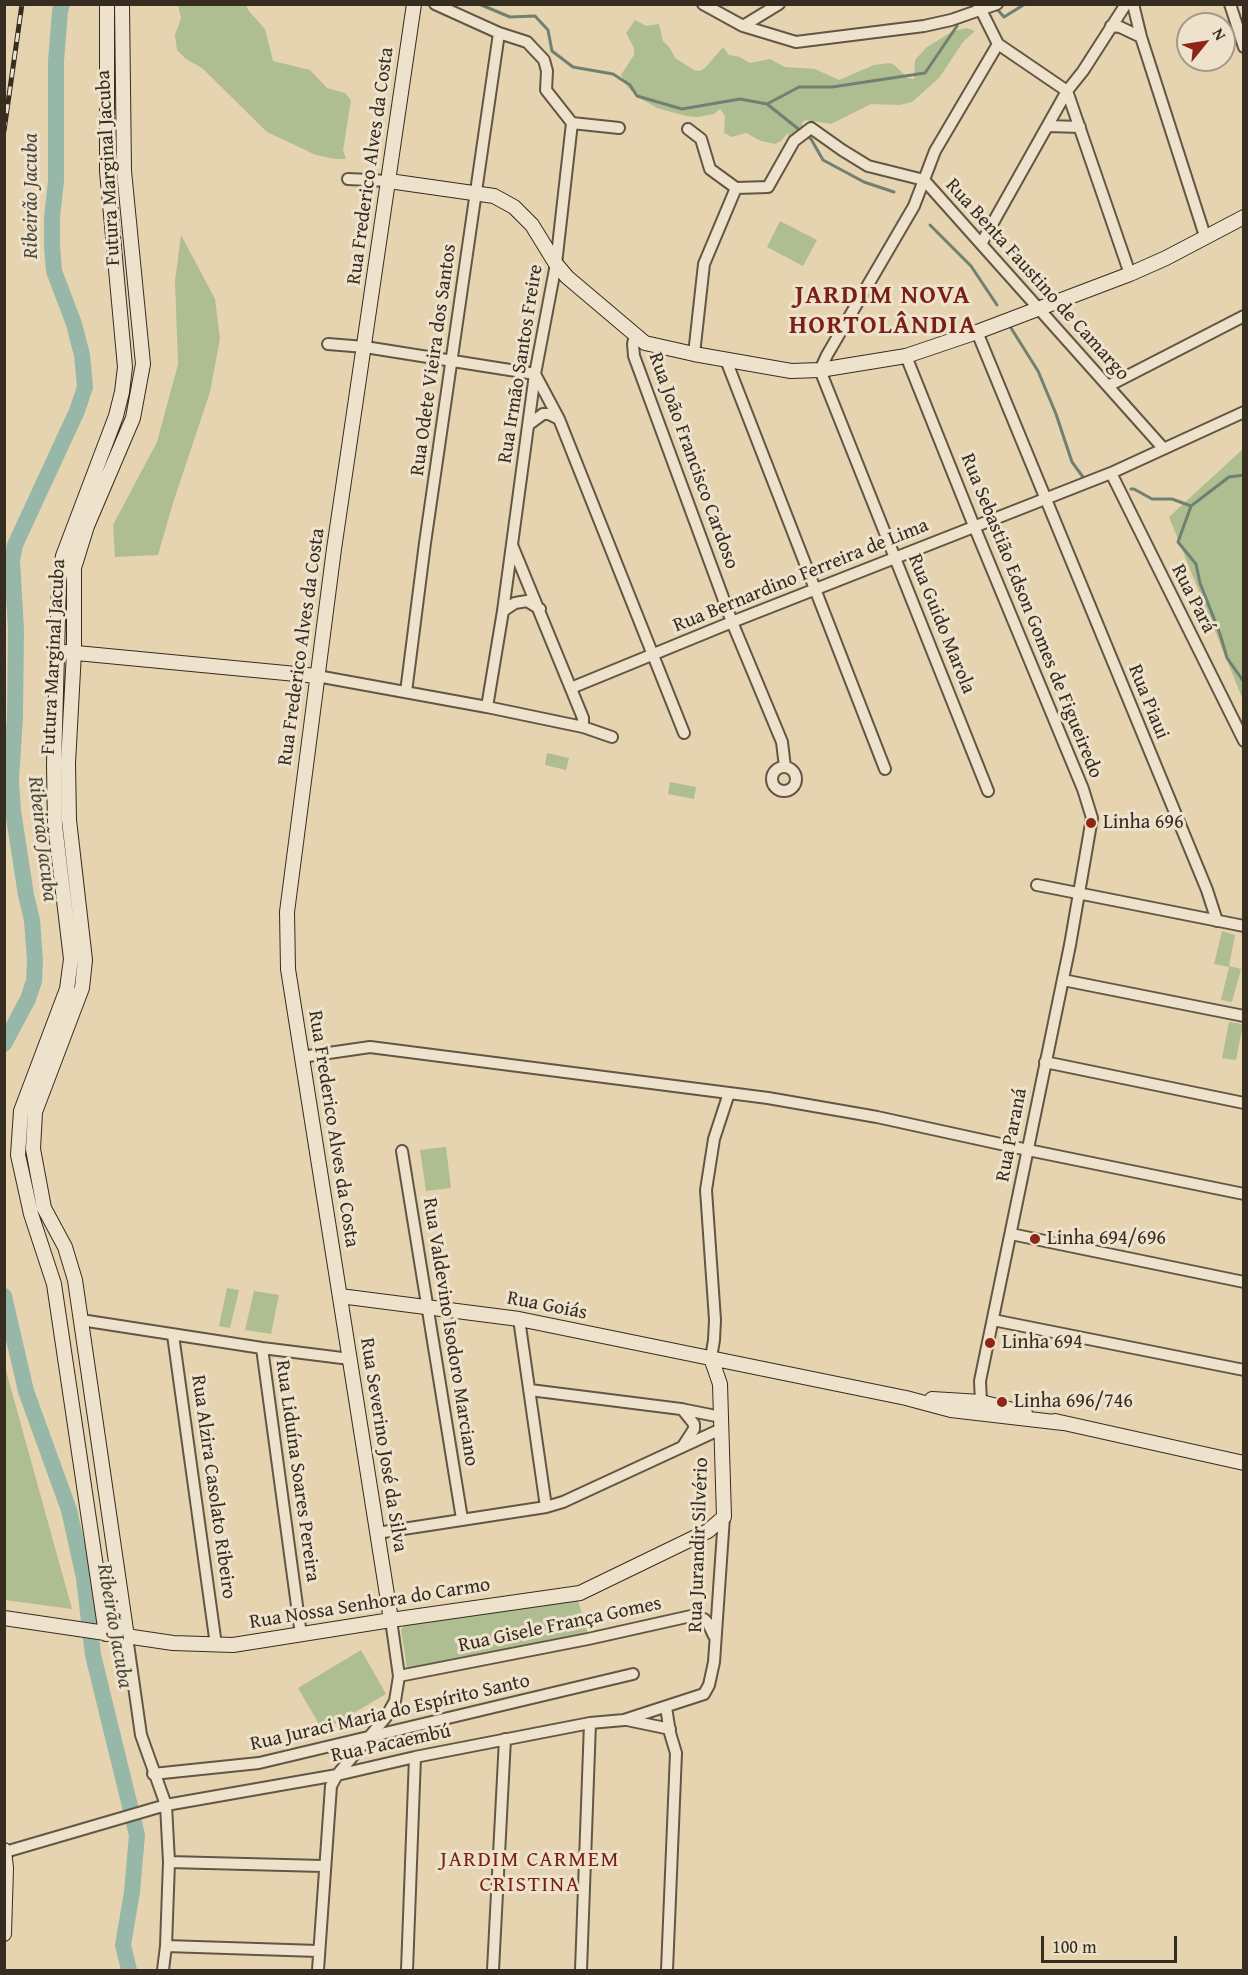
<!DOCTYPE html>
<meta charset="utf-8">
<style>
body{margin:0}
#map{position:relative;width:1248px;height:1975px;overflow:hidden;background:#e6d3b0;font-family:"Gentium Book Plus",serif}
canvas{display:block}
.frame{position:absolute;inset:0;border:6px solid #362d20;pointer-events:none}
.north{position:absolute;left:1176px;top:12px;width:60px;height:60px;box-sizing:border-box;background:#efe2cc;border:2px solid #a59a87;border-radius:50%;rotate:60deg;font-size:16px;font-weight:700;line-height:24px;text-align:center;color:#362d20}
.north::after{content:'';display:block;margin:auto;width:21px;height:27px;background:#8f2418;clip-path:polygon(50% 0,100% 100%,50% 72%,0 100%)}
.scale{position:absolute;left:1041px;top:1936px;width:136px;height:27px;box-sizing:border-box;border:3px solid #362d20;border-top:0;padding-left:8px;font-size:18px;line-height:21px;white-space:nowrap;color:#362d20;-webkit-text-stroke:4px #efe2cc;paint-order:stroke}
</style>
<div id="map">
<canvas width="1248" height="1975"></canvas>
<div class="frame"></div>
<div class="north">N</div>
<div class="scale">100 m</div>
</div>
<script>
const ctx = document.querySelector('canvas').getContext('2d');
ctx.lineJoin = 'round';
function fillPath(path, color) {
  ctx.fillStyle = color;
  ctx.fill(path, 'evenodd');
}
function poly(rows) {
  const path = new Path2D();
  for (const r of rows) {
    if (r.length === 3) {
      path.moveTo(r[0] + r[2], r[1]);
      path.arc(r[0], r[1], r[2], 0, 2 * Math.PI);
      continue;
    }
    path.moveTo(r[0], r[1]);
    for (let i = 2; i < r.length; i += 2) path.lineTo(r[i], r[i + 1]);
  }
  return path;
}
function strokePath(path, color, width, dash) {
  ctx.strokeStyle = color;
  ctx.lineWidth = width;
  ctx.lineCap = dash ? 'butt' : 'round';
  ctx.setLineDash(dash || []);
  ctx.stroke(path);
}
function write(font, color, halo, rows, align = 'center') {
  ctx.font = font + ' "Gentium Book Plus",serif';
  ctx.lineWidth = 6;
  ctx.setLineDash([]);
  ctx.textBaseline = 'middle';
  ctx.strokeStyle = halo;
  ctx.fillStyle = color;
  for (const [text, x, y, turn = 0] of rows) {
    ctx.save();
    ctx.translate(x, y);
    ctx.rotate((+turn || 0) * Math.PI / 180);
    ctx.textAlign = isNaN(turn) ? turn : align;
    if (halo) ctx.strokeText(text, 0, 0);
    ctx.fillText(text, 0, 0);
    ctx.restore();
  }
}
const green = poly([
 [178,5,246,5,248,10,265,29,273,61,310,70,327,88,345,93,351,100,343,150,346,159,335,159,316,155,267,132,202,68,186,59,177,50,175,35,181,18],
 [635,20,646,26,659,24,663,41,670,48,675,58,694,70,700,71,705,68,723,47,729,55,740,57,750,63,770,59,785,67,815,69,839,80,874,65,890,63,894,65,908,78,914,79,915,60,927,47,953,31,967,28,975,31,963,42,939,78,912,102,900,105,871,104,831,124,806,120,802,122,803,127,810,132,790,146,788,133,781,141,775,144,761,141,746,133,732,137,724,133,725,116,720,109,714,114,698,117,686,116,657,108,636,96,627,86,621,75,634,55,634,48,626,33],
 [780,221,817,240,803,266,767,247],
 [181,235,215,299,220,339,210,392,173,503,158,555,115,557,113,525,157,442,178,364,175,281],
 [1243,449,1243,700,1169,517],
 [547,753,569,758,566,770,545,765],
 [670,782,696,787,694,799,668,794],
 [1222,931,1235,935,1229,966,1241,969,1232,1002,1221,1000,1229,967,1214,964],
 [1229,1022,1243,1024,1236,1060,1222,1058],
 [446,1147,451,1188,426,1191,420,1150],
 [227,1288,239,1290,230,1328,219,1326],
 [254,1291,279,1295,271,1334,245,1330],
 [4,1367,5,1367,72,1609,5,1600],
 [577,1597,588,1634,409,1669,407,1667,401,1630,406,1623],
 [361,1650,386,1694,323,1731,298,1688]
]);
const stream = poly([
 [479,4,510,17,535,16,548,30,552,51,573,67,613,74,630,85,637,96,682,109,740,99,767,104,811,139,823,160,864,182,894,192],
 [997,9,1004,17,1025,4],
 [767,104,799,87,832,87,925,73,957,26],
 [930,225,971,266,997,305],
 [1011,328,1038,371,1056,414,1072,462,1083,477],
 [1131,489,1134,489,1152,499,1172,499,1191,506,1178,542,1196,564,1200,583,1220,634,1227,658,1244,682],
 [1191,506,1229,477,1244,475]
]);
const river = poly([
 [4,1044,28,999,34,981,35,961,32,920,26,895,13,811,11,780,15,716,16,630,12,560,15,545,77,411,85,387,82,355,74,324,54,271,52,246,52,217,56,181,56,61,60,11,62,4],
 [4,1296,26,1391,69,1510,84,1578,93,1655,137,1835,132,1892,123,1945,129,1970]
]);
const street = poly([
 [435,4,499,33,527,42,544,60,547,71,546,90,572,123,619,128],
 [703,4,743,26,796,42,924,26,951,20,997,4],
 [978,4,998,44,1067,91,1130,274],
 [1133,4,1141,37,1205,236],
 [1230,4,1244,47],
 [743,26,779,4],
 [1111,26,1120,27,1141,37],
 [1048,126,1080,127],
 [688,129,701,139,710,169,736,188],
 [348,179,389,181],
 [736,188,768,187,794,141,811,128,842,150,868,166,924,180,1163,448],
 [981,244,1067,91,1083,71,1126,4],
 [977,332,1207,890,1217,921],
 [635,335,633,344,634,356,732,622,782,742,785,767],
 [328,344,365,347,535,374,559,419,684,733],
 [694,354,704,264,736,188],
 [906,356,974,526,1083,789,1092,818,1070,945,980,1381,981,1402,978,1408],
 [726,360,885,769],
 [1108,386,1244,316],
 [528,425,543,414,549,414,559,419],
 [1111,473,1244,741],
 [512,545,583,718,583,727],
 [503,611,515,603,527,601,540,609],
 [317,676,487,707,583,727,612,737],
 [571,688,732,622,1111,473,1244,412],
 [406,692,425,543,499,33],
 [487,707,503,611,535,374,556,264,572,123],
 [784,779,12],
 [988,791,820,370,827,355,914,206,935,151,998,44],
 [1037,885,1244,926],
 [1063,980,1244,1016],
 [301,1057,370,1047,768,1098,877,1117,1028,1150,1244,1194],
 [1045,1062,1244,1103],
 [402,1151,462,1519],
 [1011,1234,1244,1282],
 [519,1319,546,1507],
 [81,1320,262,1348,350,1359],
 [993,1320,1244,1370],
 [173,1335,216,1645],
 [262,1348,301,1635],
 [711,1358,714,1340,715,1320,706,1190,714,1139,729,1093],
 [530,1390,681,1409,721,1417],
 [682,1409,694,1424,694,1429,683,1446],
 [377,1533,546,1507,563,1502,721,1429],
 [127,1637,141,1735,166,1805,169,1862,166,1946,163,1970],
 [399,1676,588,1639,691,1616,704,1619,708,1623,714,1636],
 [666,1707,670,1733,676,1753,667,1970],
 [627,1720,670,1729],
 [153,1774,259,1763,633,1674],
 [5,1852,166,1805,337,1775,415,1757,590,1723,624,1720,704,1694,709,1685,714,1662,724,1517],
 [169,1862,323,1866],
 [166,1946,318,1951],
 [318,1970,331,1786,337,1775,386,1717,395,1701,399,1676,391,1620],
 [407,1970,415,1757],
 [493,1970,505,1739],
 [581,1970,590,1723]
]);
const secondary = poly([
 [122,4,124,171,143,364,133,418,87,526,74,568,74,652,68,763,69,820,85,960,82,988,35,1112,33,1149,44,1208,65,1247,75,1280,127,1637],
 [389,181,494,196,514,207,532,225,556,264,567,277,645,343,694,354,791,371,820,370,906,356,977,332,1130,274,1166,258,1244,217],
 [66,652,317,676],
 [340,1296,519,1319,906,1398,951,1410,1063,1423],
 [932,1399,981,1402,1025,1413],
 [1055,1421,1244,1463],
 [4,1618,173,1643,233,1645,391,1620,580,1593,708,1531,724,1517,720,1384,711,1358],
 [391,1620,288,969,287,912,334,549,414,4],
 [106,1634,54,1284,31,1214,18,1155,21,1111,67,989,71,959,55,825,54,765,59,581,63,556,116,416,122,392,125,367,107,171,107,4],
 [4,1850,6,1868,4,1934]
]);
const rail = poly([
 [4,131,22,4]
]);
const markers = [
 [1091,823,6,"#8f2418"],
 [1035,1239,6,"#8f2418"],
 [990,1343,6,"#8f2418"],
 [1002,1402,6,"#8f2418"]
];
const streetNames = [
 ["Rua Frederico Alves da Costa",371,166,-82],
 ["Futura Marginal Jacuba",109,168,-93],
 ["Rua Benta Faustino de Camargo",1037,280,48],
 ["Rua Odete Vieira dos Santos",434,360,-82],
 ["Rua Irmão Santos Freire",521,364,-81],
 ["Rua João Francisco Cardoso",693,461,70],
 ["Rua Bernardino Ferreira de Lima",801,576,-22],
 ["Rua Pará",1193,599,63],
 ["Rua Sebastião Edson Gomes de Figueiredo",1031,616,68],
 ["Rua Guido Marola",941,624,68],
 ["Rua Frederico Alves da Costa",302,647,-82],
 ["Futura Marginal Jacuba",54,657,-87],
 ["Rua Piaui",1148,702,68],
 ["Rua Frederico Alves da Costa",333,1129,81],
 ["Rua Paraná",1012,1135,-79],
 ["Rua Goiás",547,1306,11],
 ["Rua Valdevino Isodoro Marciano",450,1332,81],
 ["Rua Severino José da Silva",383,1445,81],
 ["Rua Liduína Soares Pereira",297,1471,82],
 ["Rua Alzira Casolato Ribeiro",213,1487,82],
 ["Rua Jurandir Silvério",699,1545,-88],
 ["Rua Nossa Senhora do Carmo",370,1604,-9],
 ["Rua Gisele França Gomes",560,1625,-12],
 ["Rua Juraci Maria do Espírito Santo",390,1713,-13],
 ["Rua Pacaembú",391,1744,-12]
];
const poiNames = [
 ["Linha 696",1103,823],
 ["Linha 694/696",1047,1239],
 ["Linha 694",1002,1343],
 ["Linha 696/746",1014,1402]
];
const waterNames = [
 ["Ribeirão Jacuba",32,196,-90],
 ["Ribeirão Jacuba",42,839,83],
 ["Ribeirão Jacuba",114,1626,80]
];
const quarterNames = [
 ["JARDIM CARMEM",530,1860],
 ["CRISTINA",530,1885]
];
const districtNames = [
 ["JARDIM NOVA",883,296],
 ["HORTOLÂNDIA",883,326]
];
fillPath(green, '#aebe90');
strokePath(stream, '#708072', 3);
strokePath(river, '#97b8a8', 16);
strokePath(street, '#625644', 14);
strokePath(secondary, '#362d20', 16);
strokePath(street, '#efe2cc', 10);
strokePath(secondary, '#efe2cc', 14);
strokePath(rail, '#362d20', 5);
strokePath(rail, '#efe2cc', 3, [9]);
for (const [x, y, r, color] of markers) {
  const dot = new Path2D();
  dot.arc(x, y, r, 0, 2 * Math.PI);
  ctx.fillStyle = color;
  ctx.fill(dot);
  strokePath(dot, '#efe2cc', 2);
}
write('20px', '#362d20', '#efe2cc', streetNames);
write('20px', '#362d20', '#efe2cc', poiNames, 'left');
write('italic 21px', '#49493b', '#efe2cc', waterNames);
ctx.letterSpacing = '1.5px';
write('22px', '#7a1f14', '#efe2cc', quarterNames);
ctx.letterSpacing = '0px';
ctx.letterSpacing = '1.5px';
write('bold 26px', '#7a1f14', '#efe2cc', districtNames);
ctx.letterSpacing = '0px';
</script>
